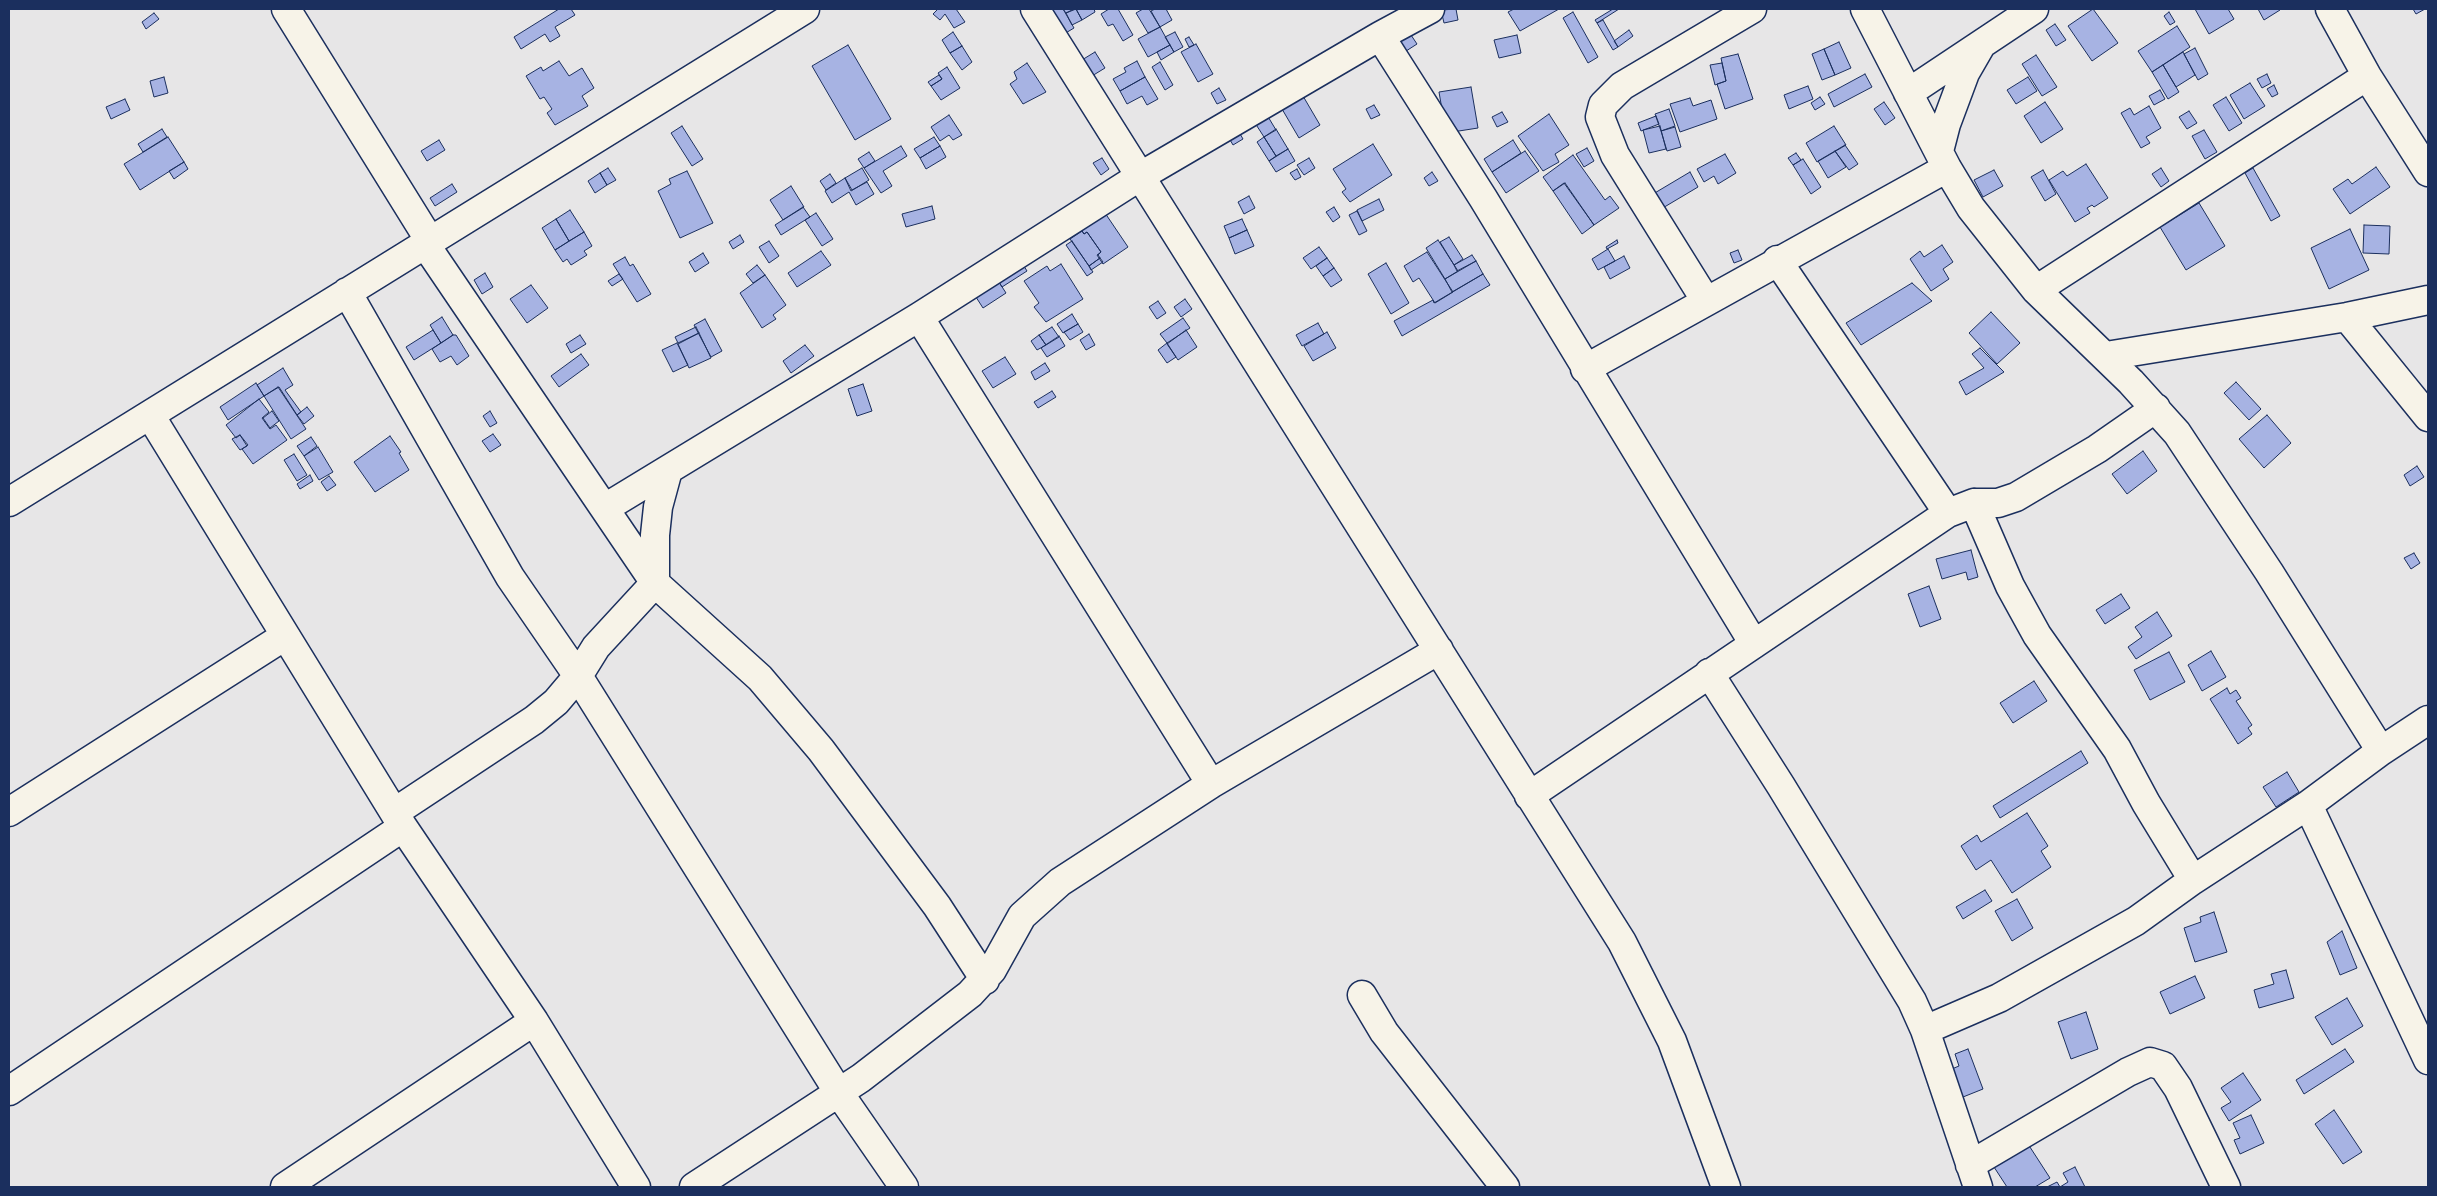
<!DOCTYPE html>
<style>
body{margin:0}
#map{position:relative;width:2437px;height:1196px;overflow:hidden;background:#e7e6e7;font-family:"Gochi Hand",sans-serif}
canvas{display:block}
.frame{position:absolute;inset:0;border:10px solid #1b2f5e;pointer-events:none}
</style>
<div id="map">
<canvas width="2437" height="1196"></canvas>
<div class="frame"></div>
</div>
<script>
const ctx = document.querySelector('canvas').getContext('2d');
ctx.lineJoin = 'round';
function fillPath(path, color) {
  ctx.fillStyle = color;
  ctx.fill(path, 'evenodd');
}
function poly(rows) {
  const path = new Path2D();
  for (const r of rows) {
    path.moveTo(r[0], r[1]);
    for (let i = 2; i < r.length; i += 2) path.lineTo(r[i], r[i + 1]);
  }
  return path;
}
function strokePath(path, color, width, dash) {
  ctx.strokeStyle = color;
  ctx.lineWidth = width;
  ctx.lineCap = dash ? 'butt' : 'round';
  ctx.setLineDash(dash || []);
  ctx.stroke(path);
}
const building = poly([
 [559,9,571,9,575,15,555,27,560,36,550,42,545,34,521,49,514,37,559,9],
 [938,9,956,9,965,22,954,28,945,14,940,20,933,14,938,9],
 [1043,9,1063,9,1074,28,1059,37,1043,9],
 [1063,9,1074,9,1066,13,1063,9],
 [1076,9,1094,9,1095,12,1082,20,1076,9],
 [1076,9,1082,20,1072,25,1066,13,1076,9],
 [1109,9,1118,9,1133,35,1123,41,1113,24,1108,26,1101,14,1109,9],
 [1143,9,1149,9,1160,27,1148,33,1136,13,1143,9],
 [1155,9,1166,9,1172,20,1160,27,1151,11,1155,9],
 [1456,9,1458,20,1444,23,1441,10,1456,9],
 [1514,9,1559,9,1520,31,1508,12,1514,9],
 [1613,9,1619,9,1597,23,1595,20,1613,9],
 [2093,9,2118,43,2092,61,2068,26,2093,9],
 [2195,9,2228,9,2234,19,2209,34,2195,9],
 [2258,9,2280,9,2280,10,2264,20,2258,9],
 [2413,9,2425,9,2416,14,2413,9],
 [1573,12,1598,57,1588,63,1563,18,1573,12],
 [2169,12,2175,22,2170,25,2164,16,2169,12],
 [154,13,159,19,146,29,142,22,154,13],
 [1603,20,1618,47,1613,50,1597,23,1603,20],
 [2055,24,2066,40,2056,46,2046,30,2055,24],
 [2177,26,2190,47,2152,72,2138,51,2177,26],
 [1160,27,1170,45,1148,57,1138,39,1160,27],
 [1407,29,1417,44,1403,53,1394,38,1407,29],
 [1629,30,1633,36,1618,47,1614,41,1629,30],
 [953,32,962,46,950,53,942,40,953,32],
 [1175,32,1183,47,1174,52,1165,37,1175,32],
 [1517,35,1521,53,1499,58,1494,40,1517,35],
 [1189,37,1194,45,1189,47,1185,39,1189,37],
 [1839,42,1851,68,1835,75,1824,49,1839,42],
 [1196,44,1213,74,1198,82,1181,52,1196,44],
 [848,45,891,119,855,140,812,66,848,45],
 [1170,45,1174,52,1161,60,1157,52,1170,45],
 [962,46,972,62,962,70,950,53,962,46],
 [2195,48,2208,74,2198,80,2184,54,2195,48],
 [1824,49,1835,75,1822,80,1812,54,1824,49],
 [1095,52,1105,68,1087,79,1077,63,1095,52],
 [2183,52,2195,75,2176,87,2163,65,2183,52],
 [1738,54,1753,99,1725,109,1717,84,1726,81,1721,58,1738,54],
 [2036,55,2057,87,2042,96,2022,64,2036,55],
 [559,61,569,76,582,68,594,88,582,96,588,106,555,125,547,113,552,109,544,97,540,99,526,76,541,67,543,71,559,61],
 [1137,61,1145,77,1120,91,1113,79,1126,72,1124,68,1137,61],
 [1160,62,1173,85,1165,90,1152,67,1160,62],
 [1027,63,1046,92,1023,104,1010,84,1017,79,1014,72,1027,63],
 [1722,63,1726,81,1715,85,1710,65,1722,63],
 [2163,65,2179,92,2168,99,2152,72,2163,65],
 [947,67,960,88,941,100,931,86,942,79,938,73,947,67],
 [1865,74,1872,87,1834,107,1828,94,1865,74],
 [2267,74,2271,83,2262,88,2257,79,2267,74],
 [939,75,942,79,931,86,928,82,939,75],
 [164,77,168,93,154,97,150,81,164,77],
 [1145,77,1158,99,1147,105,1142,96,1127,104,1120,91,1145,77],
 [2028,77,2037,91,2016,104,2007,90,2028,77],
 [2250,83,2265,106,2244,119,2230,95,2250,83],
 [2274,85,2278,94,2272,97,2267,89,2274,85],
 [1808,86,1813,99,1789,109,1784,95,1808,86],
 [1471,87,1478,128,1446,133,1439,92,1471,87],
 [1219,88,1226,100,1217,104,1211,93,1219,88],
 [2160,90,2165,99,2154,105,2149,96,2160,90],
 [1303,96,1320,125,1299,138,1282,109,1303,96],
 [1820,97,1825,104,1815,110,1811,103,1820,97],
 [2226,97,2242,123,2229,131,2213,105,2226,97],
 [1690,98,1693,106,1711,100,1717,119,1680,132,1670,104,1690,98],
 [125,99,130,110,111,119,106,107,125,99],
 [1884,102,1895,118,1885,125,1874,109,1884,102],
 [2045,102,2063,129,2041,143,2024,116,2045,102],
 [1374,105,1380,115,1371,119,1366,109,1374,105],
 [2149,106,2161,128,2146,137,2150,143,2141,148,2121,113,2130,108,2134,115,2149,106],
 [1669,109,1675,126,1661,131,1655,114,1669,109],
 [2189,111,2197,123,2187,129,2179,117,2189,111],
 [1502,112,1508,122,1497,127,1492,117,1502,112],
 [1549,114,1569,145,1555,154,1559,162,1543,171,1518,136,1549,114],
 [949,115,962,135,953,140,949,135,940,141,931,127,949,115],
 [1267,115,1276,130,1264,137,1255,123,1267,115],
 [1656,116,1659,124,1641,131,1638,123,1656,116],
 [1235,125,1243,139,1233,145,1225,131,1235,125],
 [682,126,703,159,692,166,671,133,682,126],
 [1660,126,1666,149,1649,153,1643,130,1660,126],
 [1834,126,1846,145,1817,162,1806,143,1834,126],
 [1675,127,1681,147,1667,151,1661,131,1675,127],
 [162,129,167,137,143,152,138,144,162,129],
 [1276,129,1288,149,1276,156,1264,137,1276,129],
 [2204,130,2217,152,2205,159,2192,136,2204,130],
 [168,137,184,162,140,190,124,164,168,137],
 [934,137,940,146,920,158,914,149,934,137],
 [1264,137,1276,156,1269,161,1257,142,1264,137],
 [439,140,445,150,427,161,421,151,439,140],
 [1513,140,1521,153,1492,172,1484,159,1513,140],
 [1373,144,1392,175,1350,202,1342,192,1346,189,1333,169,1373,144],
 [1845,145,1858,164,1849,170,1835,151,1845,145],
 [901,146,907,156,883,171,892,186,881,193,864,168,901,146],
 [940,146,946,157,926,169,920,158,940,146],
 [1587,148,1594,161,1584,167,1576,154,1587,148],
 [1288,149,1295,161,1276,172,1269,161,1288,149],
 [1525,151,1539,171,1506,193,1492,172,1525,151],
 [1835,151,1846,167,1828,178,1818,161,1835,151],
 [869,152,875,161,864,168,858,159,869,152],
 [1796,153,1801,160,1793,165,1788,158,1796,153],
 [1725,154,1736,173,1718,184,1714,176,1704,182,1697,169,1725,154],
 [1573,155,1605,200,1610,196,1619,208,1594,225,1564,183,1553,191,1543,177,1573,155],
 [1102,158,1109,169,1101,175,1093,163,1102,158],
 [1309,158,1315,168,1304,175,1297,165,1309,158],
 [1803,159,1821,187,1811,194,1793,165,1803,159],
 [184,162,188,169,174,179,169,171,184,162],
 [2086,164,2108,198,2094,207,2092,205,2087,208,2090,213,2075,222,2049,180,2063,171,2067,176,2086,164],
 [2376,167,2390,187,2350,214,2333,189,2348,179,2352,184,2376,167],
 [608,168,616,180,607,185,600,173,608,168],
 [862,168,869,180,851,191,845,178,862,168],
 [2161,168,2169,181,2161,187,2152,174,2161,168],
 [2253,168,2280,216,2271,221,2245,173,2253,168],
 [1297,169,1301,177,1295,180,1290,173,1297,169],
 [1994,170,2003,186,1983,197,1974,180,1994,170],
 [2043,170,2056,194,2045,201,2031,177,2043,170],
 [687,171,713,223,680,238,658,191,671,184,669,179,687,171],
 [1432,172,1438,181,1429,186,1424,178,1432,172],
 [1690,172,1698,187,1656,212,1648,197,1690,172],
 [600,173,607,185,595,193,588,181,600,173],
 [830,174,836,183,826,190,820,181,830,174],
 [845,178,852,190,867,182,874,194,856,205,849,192,832,203,825,191,845,178],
 [1565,183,1594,225,1582,234,1553,191,1565,183],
 [452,184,457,192,435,206,430,198,452,184],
 [791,186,804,207,783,220,770,200,791,186],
 [1249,196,1255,208,1244,214,1238,202,1249,196],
 [1379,199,1384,210,1362,221,1357,210,1379,199],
 [2199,203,2225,246,2186,270,2160,227,2199,203],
 [932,206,935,219,906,227,902,214,932,206],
 [803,207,810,217,781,235,775,225,803,207],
 [1334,207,1340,217,1333,222,1326,212,1334,207],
 [570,210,584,232,569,241,556,219,570,210],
 [1103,210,1128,247,1103,264,1097,255,1101,252,1087,232,1084,234,1079,226,1103,210],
 [1357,211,1367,231,1359,235,1349,215,1357,211],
 [816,213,833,239,822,246,805,220,816,213],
 [556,219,569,241,555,250,542,228,556,219],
 [1242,219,1247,230,1229,238,1224,226,1242,219],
 [2364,225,2390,226,2389,254,2363,253,2364,225],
 [2350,229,2369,270,2329,289,2311,248,2350,229],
 [1247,230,1254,246,1235,254,1229,238,1247,230],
 [1082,231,1084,234,1087,232,1101,252,1098,255,1100,258,1089,266,1070,239,1082,231],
 [584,232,592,246,584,251,587,255,571,265,567,259,563,262,555,250,584,232],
 [740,235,744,242,733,249,729,242,740,235],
 [1449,237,1463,259,1454,265,1440,242,1449,237],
 [1438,240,1458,271,1445,279,1426,248,1438,240],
 [1617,240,1618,243,1607,249,1606,247,1617,240],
 [769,241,779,256,769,263,759,247,769,241],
 [1072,241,1093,272,1087,276,1066,245,1072,241],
 [1942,245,1953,262,1943,269,1949,279,1931,291,1910,259,1920,251,1924,257,1942,245],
 [1319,247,1327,258,1311,269,1303,258,1319,247],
 [1608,249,1615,261,1598,270,1592,259,1608,249],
 [1738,250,1742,260,1734,263,1730,253,1738,250],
 [821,251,831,265,797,287,788,273,821,251],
 [1427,252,1453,292,1435,303,1419,278,1413,282,1404,266,1427,252],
 [703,253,709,263,695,272,689,262,703,253],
 [1472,255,1476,261,1457,271,1454,265,1472,255],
 [1624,256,1630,268,1610,279,1604,267,1624,256],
 [625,257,630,266,633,264,651,294,637,302,613,264,625,257],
 [1100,258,1103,262,1091,270,1089,266,1100,258],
 [1327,258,1334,268,1323,276,1316,266,1327,258],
 [1476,261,1483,274,1452,292,1445,279,1476,261],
 [1022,263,1027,271,1002,287,997,279,1022,263],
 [1386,263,1409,303,1391,314,1368,274,1386,263],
 [1061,264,1083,299,1046,322,1034,307,1039,303,1024,281,1047,266,1050,271,1061,264],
 [757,265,765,275,753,283,746,274,757,265],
 [1334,268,1342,280,1331,287,1323,276,1334,268],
 [485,273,493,287,482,294,474,280,485,273],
 [619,274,623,279,612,286,608,281,619,274],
 [1483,274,1490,285,1402,336,1394,321,1433,300,1434,303,1483,274],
 [765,275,786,305,773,315,776,319,762,328,740,293,765,275],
 [997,279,1006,293,983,308,974,294,997,279],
 [1912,283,1932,301,1861,345,1846,323,1912,283],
 [531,285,548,308,527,323,510,299,531,285],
 [1185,299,1192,309,1181,317,1174,307,1185,299],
 [1158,301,1166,313,1157,319,1149,307,1158,301],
 [1991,312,2020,343,1997,364,1969,333,1991,312],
 [1072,314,1078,324,1063,333,1057,324,1072,314],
 [442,317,453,335,441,343,430,325,442,317],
 [1183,318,1190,328,1167,343,1160,334,1183,318],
 [705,319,722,351,711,357,694,325,705,319],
 [1318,323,1324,334,1302,346,1296,335,1318,323],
 [1078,324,1083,332,1070,340,1064,332,1078,324],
 [696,327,699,333,678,343,675,337,696,327],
 [1052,327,1059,337,1046,345,1039,335,1052,327],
 [433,330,441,343,414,360,406,347,433,330],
 [1186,330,1197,347,1178,360,1167,344,1186,330],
 [1327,332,1336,348,1313,361,1304,346,1327,332],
 [699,333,711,358,689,368,678,344,699,333],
 [1089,334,1095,345,1086,350,1080,340,1089,334],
 [453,335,456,335,469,356,457,365,451,356,440,362,432,349,453,335],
 [580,335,586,344,571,353,566,344,580,335],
 [1039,335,1046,345,1037,350,1031,341,1039,335],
 [1059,336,1065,346,1047,357,1041,348,1059,336],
 [677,343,688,365,673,372,662,350,677,343],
 [1167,343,1176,357,1167,363,1158,350,1167,343],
 [805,345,814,356,791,373,783,361,805,345],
 [1980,348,2004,372,1966,395,1959,382,1984,368,1972,354,1980,348],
 [581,354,589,365,559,387,551,376,581,354],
 [1005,357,1016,374,993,388,982,371,1005,357],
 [1045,363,1050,371,1035,380,1031,372,1045,363],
 [283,368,293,385,285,390,301,412,297,415,279,387,264,396,257,385,283,368],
 [2236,382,2261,409,2249,420,2224,393,2236,382],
 [256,383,264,396,228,420,220,407,256,383],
 [863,384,872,411,857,416,848,389,863,384],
 [278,387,306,429,291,439,264,396,278,387],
 [1052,391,1056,397,1038,408,1034,402,1052,391],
 [259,399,269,412,262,418,270,429,276,425,287,440,253,464,242,449,248,445,240,435,236,438,226,425,259,399],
 [307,407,314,416,304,424,297,415,307,407],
 [272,411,279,421,270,428,263,418,272,411],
 [490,411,497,423,490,427,483,416,490,411],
 [2267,415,2291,443,2264,468,2239,439,2267,415],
 [493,434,501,445,490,452,482,441,493,434],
 [240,435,247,446,240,450,232,439,240,435],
 [390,436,401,452,399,453,409,470,375,492,354,462,390,436],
 [311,437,317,446,304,456,297,446,311,437],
 [318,447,333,472,319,480,304,456,318,447],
 [2143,451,2157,471,2127,494,2112,474,2143,451],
 [294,454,307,475,297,481,284,460,294,454],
 [2417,466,2424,477,2410,486,2404,475,2417,466],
 [310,475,313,481,300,489,297,484,310,475],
 [329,476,336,485,327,491,321,482,329,476],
 [1971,550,1978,577,1968,580,1966,572,1942,579,1936,559,1971,550],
 [2414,553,2420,563,2411,569,2404,558,2414,553],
 [1929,586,1941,619,1920,627,1908,594,1929,586],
 [2121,594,2130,608,2105,624,2096,610,2121,594],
 [2157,612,2172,636,2136,659,2128,647,2142,637,2135,627,2157,612],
 [2211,651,2226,677,2202,691,2188,665,2211,651],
 [2169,652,2185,682,2150,700,2134,670,2169,652],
 [2034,681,2047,701,2013,723,2000,703,2034,681],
 [2227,688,2230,694,2236,690,2241,698,2236,701,2252,725,2248,728,2252,734,2238,744,2210,699,2227,688],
 [2081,751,2088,763,2000,818,1993,806,2081,751],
 [2287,772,2299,792,2276,807,2263,787,2287,772],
 [2027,813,2048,846,2041,851,2051,867,2012,893,1991,860,1976,870,1961,846,1977,835,1981,842,2027,813],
 [1985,890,1992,901,1963,919,1956,907,1985,890],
 [2017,899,2033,928,2012,941,1995,911,2017,899],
 [2214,912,2227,952,2195,962,2184,928,2201,922,2200,917,2214,912],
 [2342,931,2357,968,2340,975,2327,942,2342,931],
 [2286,970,2294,998,2259,1008,2254,990,2274,984,2271,974,2286,970],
 [2195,976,2205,998,2170,1014,2160,992,2195,976],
 [2347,998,2363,1026,2332,1045,2315,1017,2347,998],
 [2086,1012,2098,1049,2071,1059,2058,1022,2086,1012],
 [1968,1049,1983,1089,1958,1099,1947,1071,1959,1066,1955,1054,1968,1049],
 [2345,1049,2354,1062,2304,1094,2296,1080,2345,1049],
 [2243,1073,2261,1100,2229,1121,2221,1108,2231,1102,2221,1088,2243,1073],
 [2334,1110,2362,1152,2343,1164,2315,1124,2334,1110],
 [2251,1115,2264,1143,2240,1154,2234,1140,2240,1138,2233,1123,2251,1115],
 [2028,1144,2050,1178,2035,1187,2007,1187,1994,1167,2028,1144],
 [2075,1167,2085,1187,2047,1187,2057,1182,2060,1187,2068,1182,2063,1173,2075,1167]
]);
const minor = poly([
 [286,9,430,241],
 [1035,9,1622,942,1672,1041,1726,1187],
 [1865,9,1947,168,1971,208,2036,290,2131,382,2177,433,2269,572,2381,751],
 [2330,9,2367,76,2428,172],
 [1380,36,1483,198,1754,644],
 [1908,93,2034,9],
 [1939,151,1946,124,1965,73,1980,47],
 [1777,260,1948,513],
 [2036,290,2367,76],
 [347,292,510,577,578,676,839,1093,904,1187],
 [1706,301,1615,155,1600,117,1603,105,1622,86,1752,9],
 [919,317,1211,784],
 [2347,317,2428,417],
 [2106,356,2347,317,2428,300],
 [1585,369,1947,168],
 [150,415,403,827,534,1021,636,1187],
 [668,470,658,507,655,535,655,583,760,678,821,750,937,906,985,980],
 [9,502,805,9],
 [1974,503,2010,586,2037,635,2117,749,2146,803,2193,880],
 [605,508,919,317,1139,177,1380,36,1430,9],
 [1709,673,1781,786,1912,1001,1925,1030,1978,1187],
 [1529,796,1948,513,1974,503,1998,503,2016,497,2097,449,2156,408],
 [2308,805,2428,1060],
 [9,812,285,636],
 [395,812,534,720,556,702,578,676,596,647,655,583,425,244],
 [1362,995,1384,1032,1505,1187],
 [1925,1030,1999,998,2136,921,2193,880,2308,805,2381,751,2428,720],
 [9,1091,403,827],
 [1970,1165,2128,1072,2150,1062,2163,1066,2178,1088,2226,1187],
 [285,1187,534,1021],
 [694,1187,861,1078,970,994,992,970,1022,916,1060,882,1211,784,1439,650]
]);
fillPath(building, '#a7b3e3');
strokePath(building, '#1b2f5e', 1);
strokePath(minor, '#1b2f5e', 31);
strokePath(minor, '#f7f3e8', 28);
</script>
